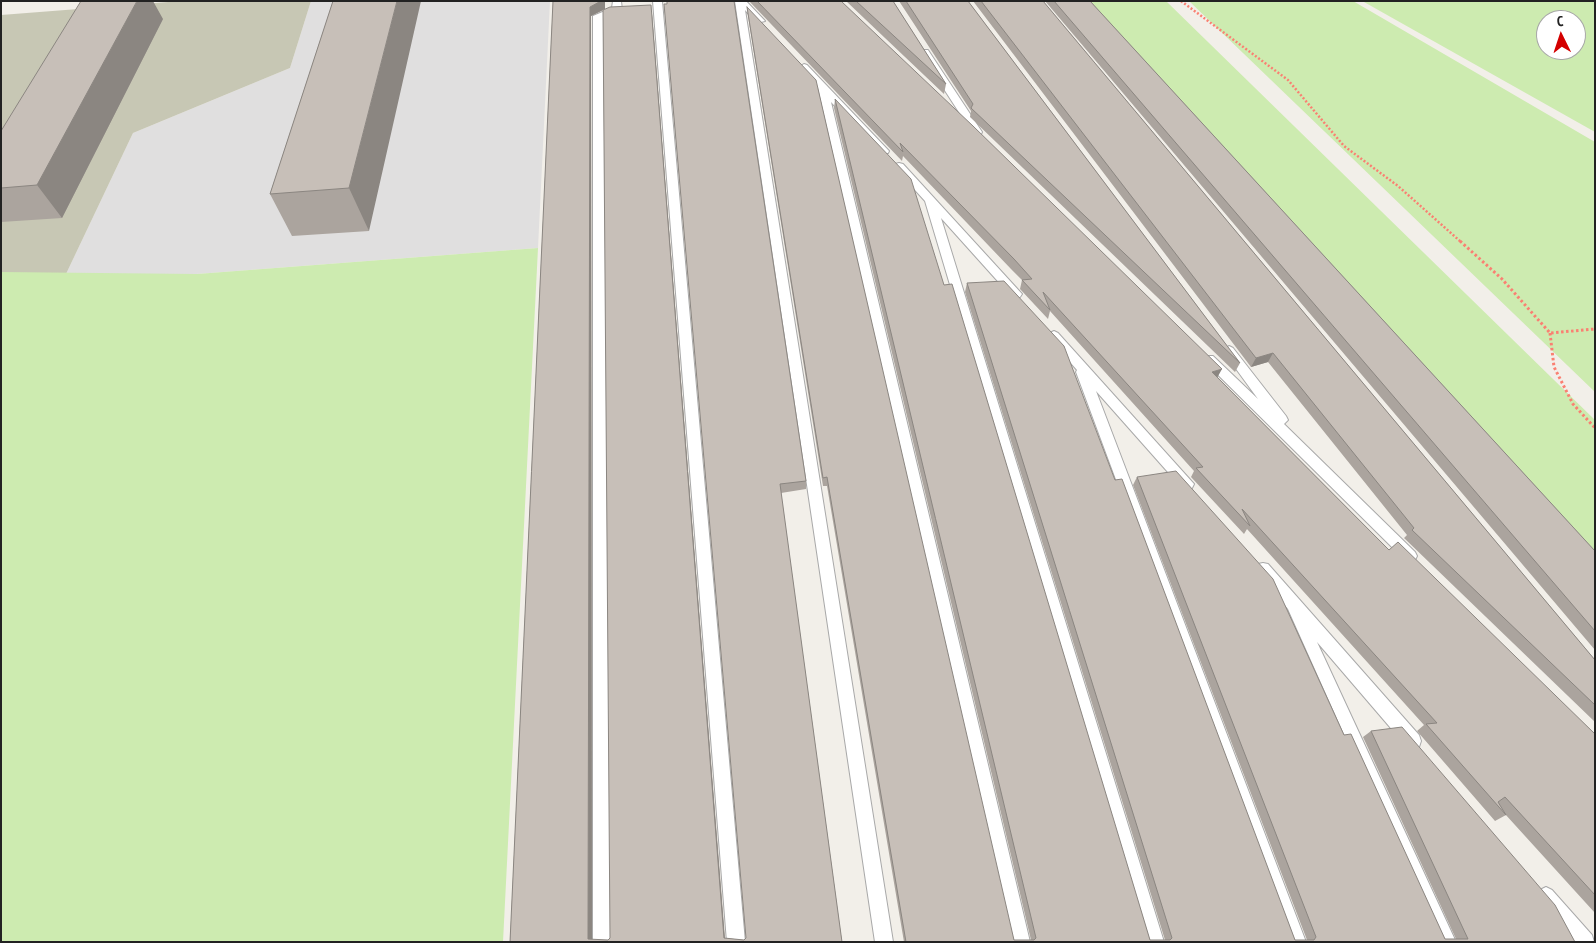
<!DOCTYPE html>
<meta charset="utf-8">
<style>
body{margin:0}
#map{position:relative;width:1596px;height:943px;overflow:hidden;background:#f2efe9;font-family:"PT Sans Narrow",sans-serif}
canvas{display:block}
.frame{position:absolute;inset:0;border:2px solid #222;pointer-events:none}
.north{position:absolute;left:1536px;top:10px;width:50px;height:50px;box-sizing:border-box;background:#fff;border:1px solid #a7a7a7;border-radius:50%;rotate:356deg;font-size:14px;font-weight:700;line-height:20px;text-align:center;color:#222}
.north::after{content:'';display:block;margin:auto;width:18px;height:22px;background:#d40000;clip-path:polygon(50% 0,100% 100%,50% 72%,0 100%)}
</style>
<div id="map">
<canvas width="1596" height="943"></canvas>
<div class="frame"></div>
<div class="north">С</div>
</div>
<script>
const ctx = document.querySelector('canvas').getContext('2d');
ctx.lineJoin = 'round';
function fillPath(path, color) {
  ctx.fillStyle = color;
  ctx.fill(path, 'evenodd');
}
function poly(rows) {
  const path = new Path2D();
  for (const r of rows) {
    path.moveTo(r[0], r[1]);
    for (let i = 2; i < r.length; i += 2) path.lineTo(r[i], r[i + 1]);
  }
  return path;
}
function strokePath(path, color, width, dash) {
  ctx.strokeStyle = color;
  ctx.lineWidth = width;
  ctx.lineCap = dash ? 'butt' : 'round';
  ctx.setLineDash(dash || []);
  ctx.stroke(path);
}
const residential = poly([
 [311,1,550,1,538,248,197,274,66,274,133,133,290,68]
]);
const construction = poly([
 [181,1,311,1,290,68,133,133,66,274,1,273,1,15]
]);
const grass = poly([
 [1083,1,1166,1,1595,420,1595,562],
 [1189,1,1353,1,1595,142,1595,392],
 [1362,1,1595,1,1595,132,1364,2],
 [1546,20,1576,20,1576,50,1546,50],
 [538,248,503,942,1,942,1,272,197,274]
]);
const pathFar1 = poly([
 [1181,1,1288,80,1344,146,1398,186,1461,242]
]);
const path = poly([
 [1460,241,1502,279,1550,333,1595,329],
 [1550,333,1554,367,1573,404,1595,428]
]);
const lane = poly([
 [613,1,621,1,622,10,603,18,611,942,593,942,593,16,612,8,613,1],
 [653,1,662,1,745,942,727,942,653,1],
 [735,1,746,1,765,21,757,23,745,10,893,942,875,942,735,1],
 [922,50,928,50,982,132,981,134,973,134,920,52,922,50],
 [804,64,807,65,889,151,888,153,880,153,831,102,1030,942,1012,942,818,88,799,67,804,64],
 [899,163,903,164,1022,294,1020,297,1012,297,941,218,1164,942,1146,942,925,201,895,168,895,164,899,163],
 [1054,331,1058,333,1194,484,1192,488,1187,490,1182,488,1096,391,1306,942,1288,942,1076,372,1077,370,1050,339,1048,336,1050,333,1054,331],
 [1229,346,1233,348,1286,416,1288,420,1284,424,1415,552,1417,556,1415,560,1410,562,1405,560,1205,362,1203,359,1205,356,1213,356,1258,399,1223,351,1229,346],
 [1263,563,1268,564,1419,735,1421,741,1419,747,1413,749,1407,747,1317,642,1456,942,1437,942,1288,609,1256,569,1258,564,1263,563],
 [1546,887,1552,890,1592,935,1594,942,1573,942,1540,902,1537,896,1540,890,1546,887]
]);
const wall = poly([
 [333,1,369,231,292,236,270,194],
 [553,1,605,1,605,9,591,16,592,940,608,940,610,938,652,14,725,938,744,940,746,938,664,4,806,481,806,489,781,493,842,942,510,942],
 [749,1,841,1,1218,378,1389,550,1595,734,1595,913,1505,814,1506,815,1495,821,1417,731,1424,725,1247,529,1244,534,1191,477,1194,471,1050,311,1048,319,1020,289,1022,280,1011,269,903,156,902,161],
 [846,1,893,1,946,84,944,94],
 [899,1,968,1,1240,363,1235,372,970,117,971,111],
 [973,1,1043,1,1595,660,1595,722,1404,538,1407,535,1268,362,1251,367],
 [1045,1,1090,1,1595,551,1595,650],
 [747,7,1014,940,1031,940,834,108,835,99,944,285,1150,940,1165,940,965,292,967,283,1115,480,1295,940,1307,940,1133,485,1137,477,1344,735,1445,939,1456,939,1363,737,1371,731,1575,942,904,942,827,486,823,486,748,16],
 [163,19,62,218,1,222,1,131]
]);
const shadedWall = poly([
 [137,1,153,1,163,19,62,218,37,185],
 [397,1,421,1,369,231,349,188],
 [601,1,605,1,605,9,591,16,592,942,588,939,590,7],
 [651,5,652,14,725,942,724,938],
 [1273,353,1268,362,1251,367,1256,358],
 [1222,369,1217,378,1212,372]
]);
const building = poly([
 [81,1,137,1,37,185,1,188,1,131,81,1],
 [333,1,397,1,349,188,270,194,333,1],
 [553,1,601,1,590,7,588,939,608,940,610,938,603,10,610,7,651,5,724,938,744,940,746,938,664,4,667,4,667,1,734,1,806,481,780,484,842,942,510,942,553,1],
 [757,1,841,1,973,126,1222,369,1212,372,1389,550,1398,542,1595,734,1595,895,1505,797,1498,802,1506,815,1426,724,1437,723,1242,509,1250,526,1196,468,1203,467,1043,292,1050,310,1022,280,1032,279,1014,259,900,143,903,152,757,1],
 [856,1,893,1,946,84,856,1],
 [906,1,968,1,1240,363,971,108,973,104,906,1],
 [981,1,1043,1,1595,660,1595,705,1412,530,1414,528,1273,353,1256,358,981,1],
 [1054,1,1090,1,1595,551,1595,631,1054,1],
 [747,7,816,80,1014,940,1034,940,1036,938,835,99,911,179,944,285,952,284,1150,940,1170,940,1172,938,967,283,1004,281,1064,346,1115,480,1122,479,1295,940,1314,940,1316,937,1137,477,1176,471,1273,579,1344,735,1351,734,1445,939,1468,939,1371,731,1402,727,1555,905,1575,942,906,942,827,477,823,478,747,7]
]);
fillPath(residential, '#e0dfdf');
fillPath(construction, '#c7c7b4');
fillPath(grass, '#cdebb0');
strokePath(lane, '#a9a9a9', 2);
strokePath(pathFar1, '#fa8072', 2.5, [2, 2]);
strokePath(path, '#fa8072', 3, [2.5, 2.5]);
fillPath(lane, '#fff');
fillPath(wall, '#aba49e');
fillPath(shadedWall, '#8b8681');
fillPath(building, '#c7bfb8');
strokePath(building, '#8b8681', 1);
</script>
